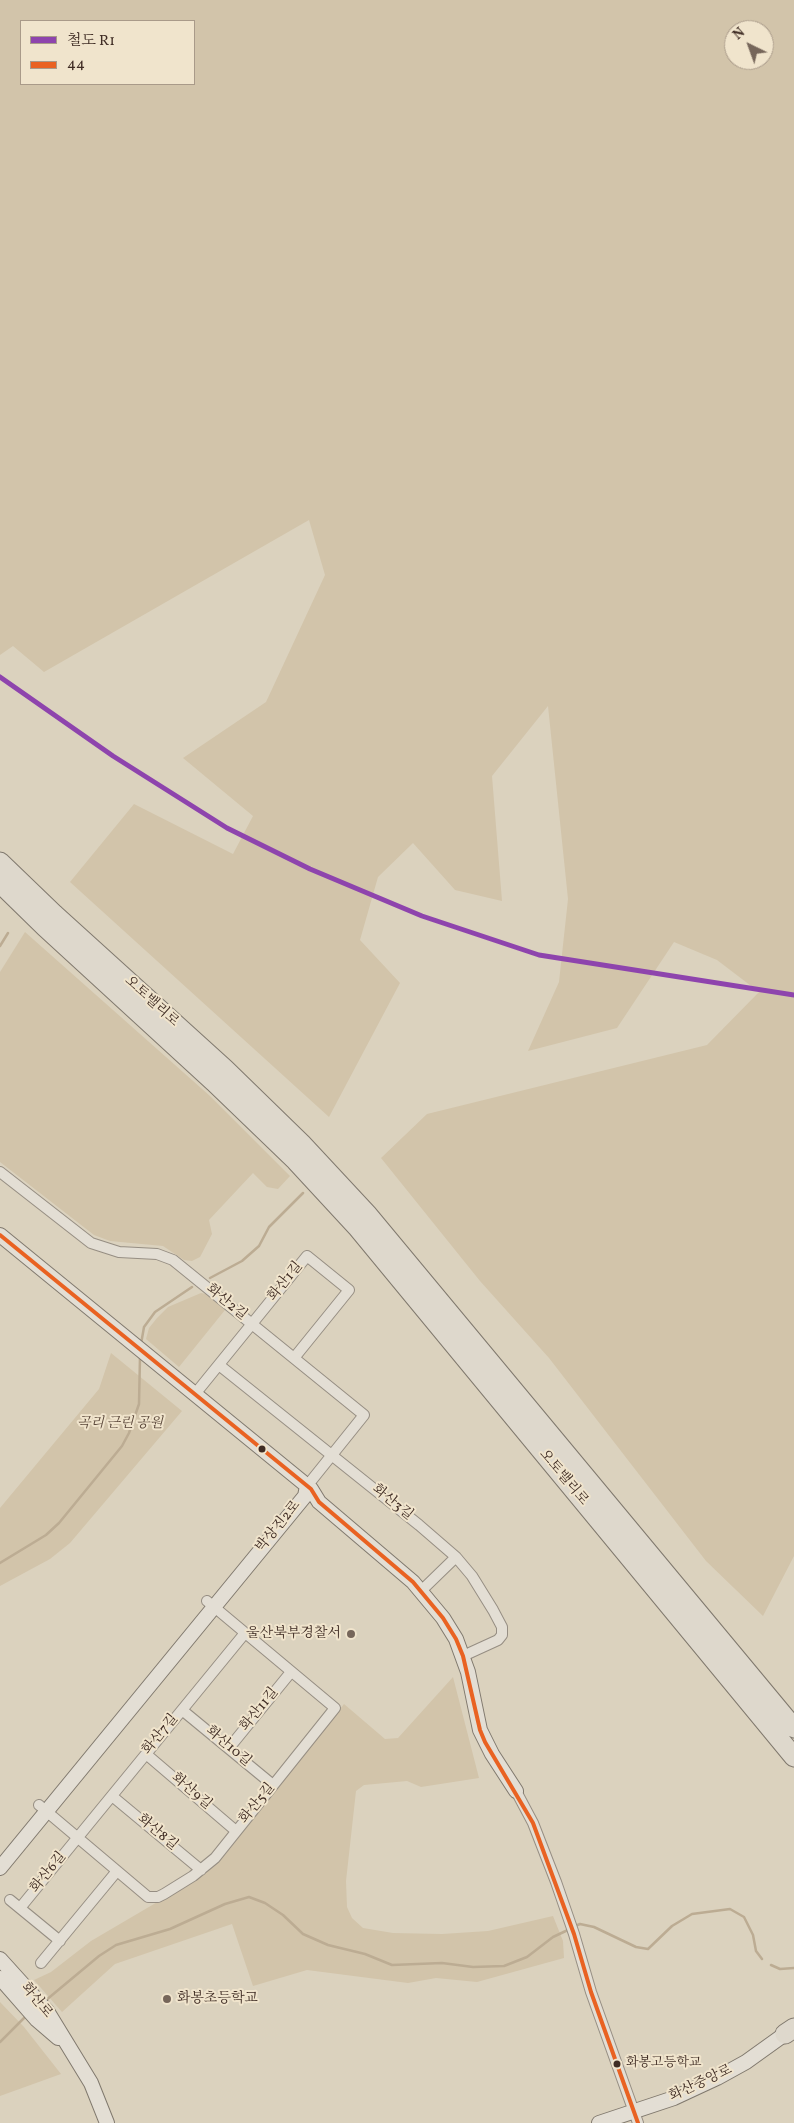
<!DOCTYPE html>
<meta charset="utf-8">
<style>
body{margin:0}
#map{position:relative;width:794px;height:2123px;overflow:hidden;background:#dbd2be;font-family:Vollkorn,"Noto Serif KR",serif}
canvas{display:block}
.legend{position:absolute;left:20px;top:20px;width:175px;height:65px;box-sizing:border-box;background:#f0e4cc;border:1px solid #a99a89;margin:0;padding:6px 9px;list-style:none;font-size:15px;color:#3f2c24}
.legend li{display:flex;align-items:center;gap:10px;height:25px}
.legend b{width:25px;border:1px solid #a99a89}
.north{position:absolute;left:724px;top:20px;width:50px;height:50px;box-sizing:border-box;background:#f0e4cc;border:1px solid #a99a89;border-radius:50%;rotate:318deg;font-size:14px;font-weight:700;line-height:20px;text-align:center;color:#3f2c24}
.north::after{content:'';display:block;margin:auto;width:18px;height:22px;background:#76665a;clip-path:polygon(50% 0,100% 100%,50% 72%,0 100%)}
</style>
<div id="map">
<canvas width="794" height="2123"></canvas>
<ul class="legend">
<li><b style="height:6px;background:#8e44ad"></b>철도 R1</li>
<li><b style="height:6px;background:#e96222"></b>44</li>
</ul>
<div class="north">N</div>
</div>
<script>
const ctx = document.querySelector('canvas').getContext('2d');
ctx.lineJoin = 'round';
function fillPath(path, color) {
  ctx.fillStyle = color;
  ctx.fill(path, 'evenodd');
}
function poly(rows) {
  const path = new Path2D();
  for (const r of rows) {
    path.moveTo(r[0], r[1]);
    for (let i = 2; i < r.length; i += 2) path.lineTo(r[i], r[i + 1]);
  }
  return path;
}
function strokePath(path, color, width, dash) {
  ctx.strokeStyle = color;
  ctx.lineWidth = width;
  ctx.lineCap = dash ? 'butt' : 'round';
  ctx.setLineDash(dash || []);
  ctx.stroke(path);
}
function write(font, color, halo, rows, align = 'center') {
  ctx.font = font + ' Vollkorn,"Noto Serif KR",serif';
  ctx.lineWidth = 4;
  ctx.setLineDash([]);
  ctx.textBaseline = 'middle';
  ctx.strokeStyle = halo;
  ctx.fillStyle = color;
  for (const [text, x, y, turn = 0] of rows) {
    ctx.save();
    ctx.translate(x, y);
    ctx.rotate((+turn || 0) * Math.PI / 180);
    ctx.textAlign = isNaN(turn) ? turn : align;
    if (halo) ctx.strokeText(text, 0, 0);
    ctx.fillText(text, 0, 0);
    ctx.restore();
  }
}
const green = poly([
 [0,0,794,0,794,1556,763,1616,706,1561,549,1358,480,1281,381,1158,427,1114,707,1045,759,992,717,960,674,942,617,1028,528,1051,559,982,568,899,548,706,492,776,502,901,455,890,413,843,378,877,360,940,400,983,329,1117,70,882,134,804,233,854,253,816,183,758,266,702,325,575,309,520,44,672,13,646,0,655],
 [194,21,194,84,21,84,21,21],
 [734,30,764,30,764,60,734,60],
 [25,932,210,1096,290,1176,278,1189,267,1187,253,1173,209,1220,212,1234,200,1257,192,1261,184,1260,163,1246,110,1241,94,1235,0,1162,0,972],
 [201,1293,206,1294,225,1310,179,1367,146,1339,149,1328,157,1318,168,1307],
 [111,1353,182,1411,70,1543,50,1559,0,1586,0,1508,99,1389],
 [453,1677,479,1778,421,1787,407,1781,364,1785,356,1791,346,1881,347,1907,352,1918,363,1928,393,1933,442,1934,488,1931,553,1916,563,1941,564,1958,477,1982,436,1978,408,1983,307,1970,253,1986,232,1924,115,1964,62,2012,34,1980,51,1972,91,1941,205,1874,225,1855,344,1704,385,1739,398,1738],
 [0,2002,24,2027,61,2074,0,2096]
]);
const stream = poly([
 [0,946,8,933],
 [210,1278,242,1261,259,1246,269,1227,303,1193],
 [141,1344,144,1327,155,1312,192,1287],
 [0,1563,46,1535,59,1523,122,1446,129,1433,139,1404,140,1357],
 [575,1926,580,1924,594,1927,636,1947,648,1949,672,1926,692,1914,730,1909,744,1917,753,1935,756,1951,762,1959],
 [771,1965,780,1969,794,1968],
 [45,2001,99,1956,116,1945,170,1929,225,1904,249,1897,265,1903,283,1915,303,1934,328,1945,365,1954,392,1965,442,1963,473,1967,504,1966,527,1957,553,1937,570,1929],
 [0,2042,27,2015]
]);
const street = poly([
 [0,1172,91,1243,119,1252,157,1254,173,1260,364,1415,307,1486],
 [219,1365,419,1525,456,1557,472,1576,493,1610,502,1627,502,1635,498,1640,463,1656],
 [195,1394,307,1256,349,1290,294,1358],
 [421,1591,456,1557],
 [182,1710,273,1785],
 [229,1748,291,1672],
 [146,1754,236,1831],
 [516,1791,533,1823,556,1882,574,1934,591,1992,638,2123],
 [112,1796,201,1870],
 [39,1805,148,1897,158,1897,164,1894,193,1876,215,1858,335,1708,207,1601],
 [10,1900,60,1941],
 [20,1908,245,1633],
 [41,1963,117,1871]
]);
const secondary = poly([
 [0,1235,311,1489,319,1502,413,1582,443,1618,456,1639,468,1672,480,1730,492,1754,516,1791],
 [0,1868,305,1496,307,1486],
 [0,1959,47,2011,91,2083,107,2123],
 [0,1978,37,2020,58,2038],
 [599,2123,674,2098,717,2078,746,2062,785,2034]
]);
const highway = poly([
 [0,862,54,914,225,1069,301,1143,368,1215,794,1728],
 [0,883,45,927,214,1082,296,1161,357,1227,794,1757],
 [785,2034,794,2028]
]);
const bus1 = poly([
 [0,1235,311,1489,319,1502,413,1582,443,1618,456,1639,463,1656,480,1730,485,1742,533,1823,574,1934,591,1992,638,2123]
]);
const rail1 = poly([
 [0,677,113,756,227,828,310,869,422,916,539,955,794,995]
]);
const markers = [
 [262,1449,4.5,"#3f2c24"],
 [351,1634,5,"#76665a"],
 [167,1999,5,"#76665a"],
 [617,2064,4.5,"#3f2c24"]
];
const busNames = [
 ["화봉고등학교",626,2064]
];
const streetNames = [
 ["오토밸리로",151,1002,42],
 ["화산1길",286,1282,-51],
 ["화산2길",226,1303,39],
 ["오토밸리로",563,1478,50],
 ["화산3길",392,1503,39],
 ["박상진2로",279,1527,-51],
 ["화산11길",260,1710,-51],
 ["화산7길",161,1735,-51],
 ["화산10길",228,1747,40],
 ["화산9길",191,1792,40],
 ["화산5길",258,1804,-51],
 ["화산8길",157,1833,40],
 ["화산6길",49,1873,-51],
 ["화산로",36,2001,51],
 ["화산중앙로",701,2084,-25]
];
const parkNames = [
 ["곡리 근린 공원",120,1424]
];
const poiNames = [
 ["울산북부경찰서",341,1634],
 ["화봉초등학교",177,1999,"left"]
];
fillPath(green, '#d2c4aa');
strokePath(stream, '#bcac93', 2.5);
strokePath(street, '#968e83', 12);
strokePath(secondary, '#80796e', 16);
strokePath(highway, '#80796e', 21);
strokePath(street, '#e3ded4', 10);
strokePath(secondary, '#e3ded4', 14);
strokePath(highway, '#ded8cc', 19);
strokePath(bus1, '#e96222', 4);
strokePath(rail1, '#8e44ad', 5);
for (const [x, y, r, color] of markers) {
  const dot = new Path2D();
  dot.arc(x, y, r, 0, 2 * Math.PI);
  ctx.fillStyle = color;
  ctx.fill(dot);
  strokePath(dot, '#f0e4cc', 2);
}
write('13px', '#3f2c24', '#f0e4cc', busNames, 'left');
write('14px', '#3f2c24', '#f0e4cc', streetNames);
write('italic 14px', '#5b483b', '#f0e4cc', parkNames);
write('14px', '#3f2c24', '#f0e4cc', poiNames, 'right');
</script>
